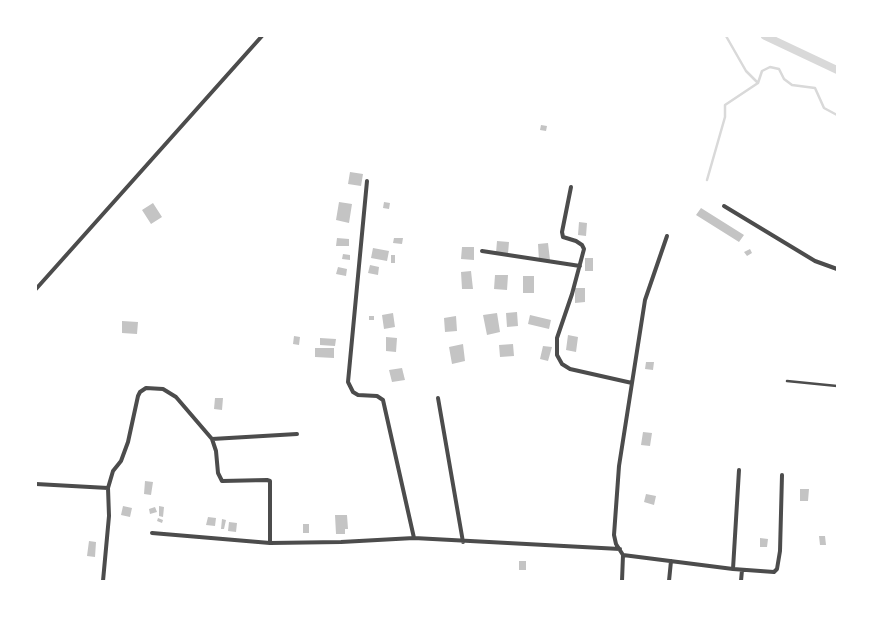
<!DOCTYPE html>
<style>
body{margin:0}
#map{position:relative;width:873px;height:617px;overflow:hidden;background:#fff;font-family:"Zilla Slab",serif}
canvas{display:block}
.frame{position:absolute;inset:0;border:37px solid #fff;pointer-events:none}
</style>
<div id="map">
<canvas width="873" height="617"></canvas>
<div class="frame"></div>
</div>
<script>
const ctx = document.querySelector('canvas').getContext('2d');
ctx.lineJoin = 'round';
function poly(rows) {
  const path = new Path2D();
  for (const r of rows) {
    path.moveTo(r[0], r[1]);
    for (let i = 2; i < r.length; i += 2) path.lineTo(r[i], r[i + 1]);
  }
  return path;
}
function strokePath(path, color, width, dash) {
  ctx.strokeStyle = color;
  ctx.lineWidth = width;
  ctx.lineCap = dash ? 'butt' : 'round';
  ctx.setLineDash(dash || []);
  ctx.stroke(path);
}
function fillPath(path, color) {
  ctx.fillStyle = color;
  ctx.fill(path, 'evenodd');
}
const stream = poly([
 [726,36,746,71,758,83],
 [707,180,725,117,725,105,758,83,762,71,770,67,779,69,784,79,792,85,815,88,824,108,837,115]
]);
const canal = poly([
 [765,36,837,70]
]);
const building = poly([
 [541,125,547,126,546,131,540,130],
 [350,172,363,174,361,186,348,184],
 [339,202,352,204,349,223,336,220],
 [384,202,390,203,389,209,383,208],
 [153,203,162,217,151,224,142,210],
 [701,208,744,235,739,242,696,215],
 [579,222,587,223,586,236,578,235],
 [337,238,349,239,349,246,336,246],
 [394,238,403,238,402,244,393,243],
 [497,241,509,242,508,254,496,253],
 [548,243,550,260,539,261,538,244],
 [462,247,474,247,474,260,461,259],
 [373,248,389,251,387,261,371,258],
 [750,249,752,253,747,256,744,252],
 [343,254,350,255,350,260,342,259],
 [391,255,395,255,395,263,391,263],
 [585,258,593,258,593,271,585,271],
 [370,265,379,267,378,275,368,273],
 [338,267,347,269,346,276,336,274],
 [471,271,473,289,462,289,461,272],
 [495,275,508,275,507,290,494,289],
 [523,276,534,276,534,293,523,293],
 [575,288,585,288,585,302,575,303],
 [517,312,518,326,507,327,506,313],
 [393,313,395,327,384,329,382,315],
 [497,313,500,332,487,335,483,315],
 [530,315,551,320,549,329,528,324],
 [369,316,374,316,374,320,369,320],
 [456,316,457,331,445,332,444,318],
 [122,321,138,322,137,334,122,333],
 [568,335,578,337,576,352,566,350],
 [294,336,300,337,299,345,293,344],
 [386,337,397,338,396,352,386,351],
 [320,338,336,339,335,346,320,345],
 [463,344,465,361,452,364,449,347],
 [513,344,514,356,500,357,499,345],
 [543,346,552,347,548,361,540,359],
 [315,348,334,348,334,358,315,357],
 [646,362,654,362,653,370,645,369],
 [402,368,405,380,392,382,389,370],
 [215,398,223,398,222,410,214,409],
 [643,432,652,433,650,446,641,445],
 [145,481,153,482,151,495,144,494],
 [800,489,809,489,808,501,800,501],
 [646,494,656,496,654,505,644,502],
 [123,506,132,508,130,517,121,515],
 [159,506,164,507,163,517,159,516],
 [155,507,157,512,150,514,149,509],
 [335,515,347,515,348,529,345,529,345,534,336,534],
 [208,517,216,518,215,526,206,525],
 [158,518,163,520,162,523,157,521],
 [222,519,226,520,224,529,221,529],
 [229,522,237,523,236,532,228,531],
 [303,524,309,524,309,533,303,533],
 [819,536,825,536,826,545,820,545],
 [760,538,768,539,767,547,760,547],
 [89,541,96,542,95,557,87,556],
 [519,561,526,561,526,570,519,570]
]);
const service = poly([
 [787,381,837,386]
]);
const minor = poly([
 [367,181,348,382,353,392,358,395,377,396,383,400,414,538],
 [571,187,562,232,563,237,576,241,582,245,584,249,572,294,557,338,557,355,562,364,570,369,632,383],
 [724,206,815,261,837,269],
 [482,251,580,266],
 [36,289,262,36],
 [438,398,463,542],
 [212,439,297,434],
 [36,484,108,488],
 [152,533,270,543,341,542,414,538,620,549],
 [623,555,733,569,774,572,777,569,780,551,782,475],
 [733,569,739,470],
 [103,581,109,516,108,488,113,471,121,461,128,442,138,396,140,392,146,388,163,389,176,397,212,439,216,451,218,473,222,481,267,480,270,481,270,543],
 [622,581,623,555,616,544,614,535,619,466,645,300,667,236],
 [669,581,671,561],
 [741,581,742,570]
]);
strokePath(stream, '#d9d9d9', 2.5);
strokePath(canal, '#d9d9d9', 8);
fillPath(building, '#c4c4c4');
strokePath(service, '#4c4c4c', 2.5);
strokePath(minor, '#4c4c4c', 4);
</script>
